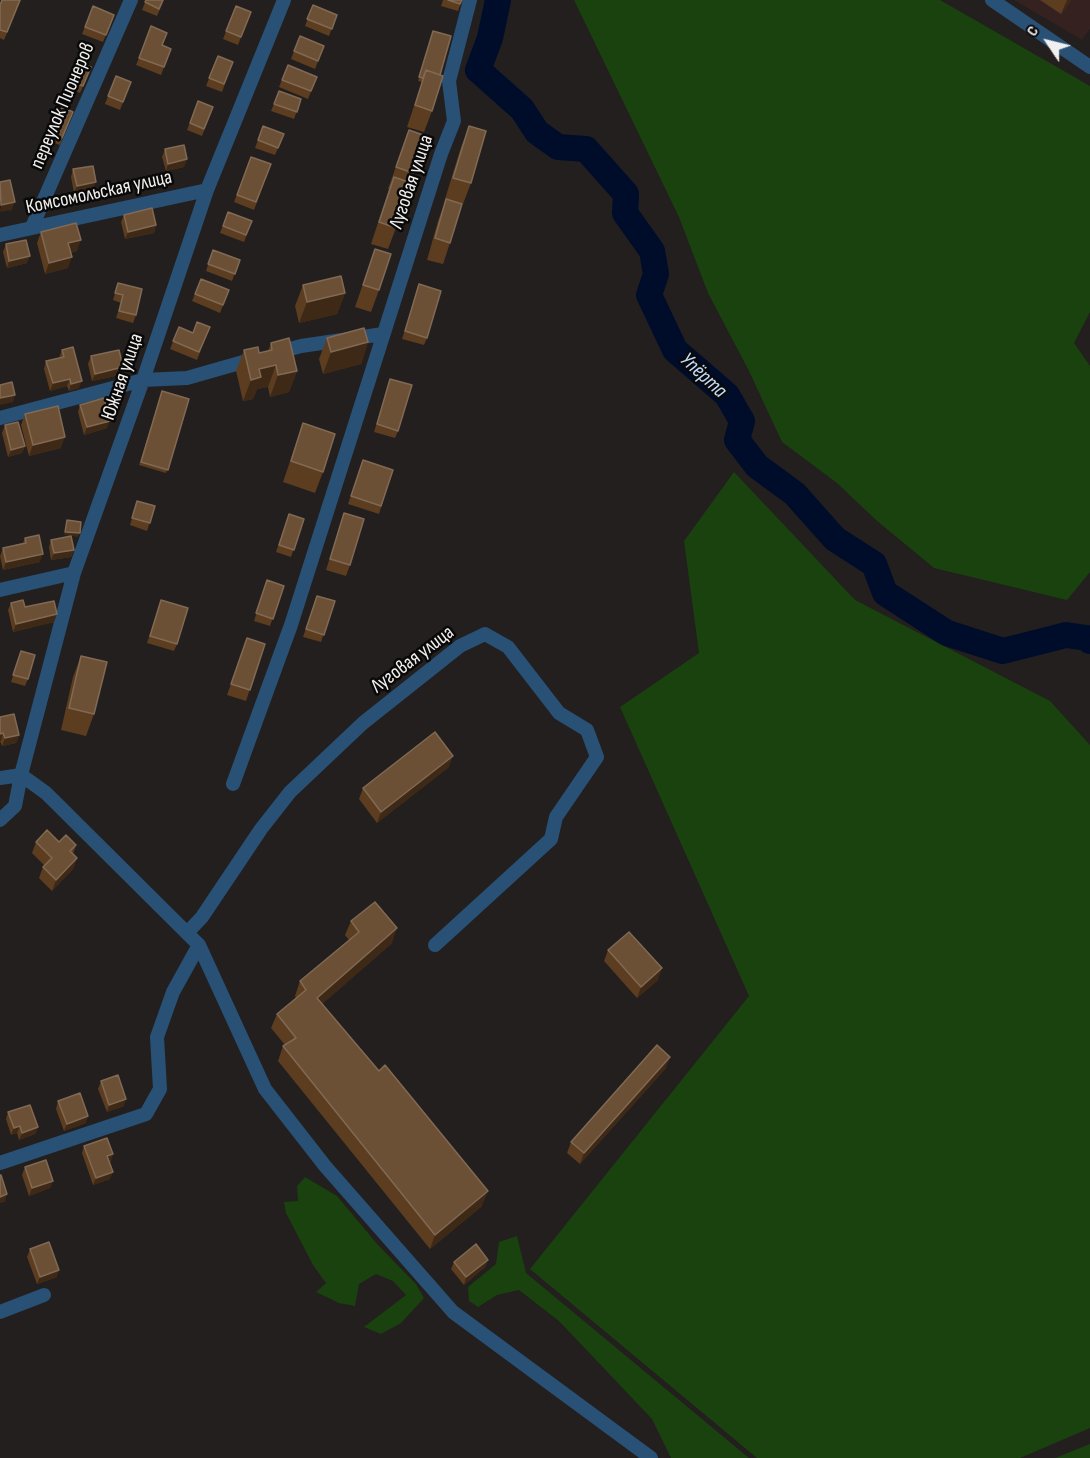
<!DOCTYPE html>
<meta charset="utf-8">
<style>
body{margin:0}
#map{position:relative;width:1090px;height:1458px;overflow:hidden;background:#221f1e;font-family:"Sofia Sans Condensed",sans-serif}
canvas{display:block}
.north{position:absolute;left:1018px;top:12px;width:60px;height:60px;-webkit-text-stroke:4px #0a0909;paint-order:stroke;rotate:305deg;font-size:16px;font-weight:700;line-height:24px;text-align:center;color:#f2f0ef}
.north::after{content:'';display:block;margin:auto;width:21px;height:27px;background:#f2f0ef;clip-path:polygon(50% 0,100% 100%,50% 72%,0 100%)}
</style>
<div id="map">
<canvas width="1090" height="1458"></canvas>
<div class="north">С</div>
</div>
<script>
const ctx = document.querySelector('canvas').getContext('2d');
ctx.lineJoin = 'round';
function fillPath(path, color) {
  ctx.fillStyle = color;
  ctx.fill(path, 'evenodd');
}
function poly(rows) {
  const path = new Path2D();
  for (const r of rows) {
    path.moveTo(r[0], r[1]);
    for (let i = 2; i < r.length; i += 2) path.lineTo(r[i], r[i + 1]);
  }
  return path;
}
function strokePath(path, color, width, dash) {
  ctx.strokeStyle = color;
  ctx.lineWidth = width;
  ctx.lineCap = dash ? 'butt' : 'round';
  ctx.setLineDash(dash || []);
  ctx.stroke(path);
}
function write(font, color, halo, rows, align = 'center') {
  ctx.font = font + ' "Sofia Sans Condensed",sans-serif';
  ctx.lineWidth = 5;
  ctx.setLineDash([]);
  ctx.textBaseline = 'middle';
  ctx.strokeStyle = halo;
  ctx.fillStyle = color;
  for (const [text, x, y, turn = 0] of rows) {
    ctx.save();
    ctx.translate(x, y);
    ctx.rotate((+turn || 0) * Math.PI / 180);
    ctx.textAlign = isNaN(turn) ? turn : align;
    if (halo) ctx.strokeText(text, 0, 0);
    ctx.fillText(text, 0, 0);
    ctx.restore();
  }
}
const industrial = poly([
 [1014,0,1090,0,1090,29,1082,40]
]);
const green = poly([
 [574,0,940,0,1090,86,1090,312,1074,343,1090,366,1090,572,1067,600,934,568,876,520,837,483,782,442,749,371,708,293,679,217],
 [734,472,855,600,1050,701,1090,745,1090,1428,1020,1458,757,1458,530,1269,749,996,620,707,699,653,684,541],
 [305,1177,337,1196,378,1245,416,1284,424,1298,401,1323,381,1334,364,1327,406,1295,393,1281,376,1274,359,1284,355,1306,339,1303,316,1292,326,1283,313,1265,286,1213,284,1202,298,1201,297,1186],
 [517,1236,526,1273,749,1458,671,1458,652,1419,559,1321,519,1290,497,1295,478,1307,469,1301,468,1287,496,1264,499,1242],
 [1090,1444,1090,1458,1055,1458]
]);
const river = poly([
 [498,0,490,38,478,70,522,109,537,132,558,147,586,149,626,194,625,213,652,251,656,274,649,295,675,350,727,395,742,421,737,440,757,466,795,494,835,539,874,564,885,593,947,633,1003,651,1066,635,1087,638,1090,641]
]);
const minor = poly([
 [992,0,1090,67],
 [32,227,131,0],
 [0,235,207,190],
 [276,353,301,346,383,334],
 [0,418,143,380,187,378,257,358],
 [0,590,74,573],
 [21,775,46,793,199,945,265,1089,325,1166,453,1312,651,1458],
 [0,778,21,775],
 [233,784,291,625,441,154,454,121,449,81,470,0],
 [0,820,15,806,21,775,74,573,143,380,207,190,284,0],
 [187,933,202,917,261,829,290,792,363,723,460,646,485,634,508,647,559,713,587,730,597,757,556,817,551,839,435,945],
 [0,1163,146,1114,160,1089,157,1037,173,992,199,945],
 [0,1312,44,1295]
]);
const wall = poly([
 [21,0,4,40,0,38,0,5],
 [146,0,164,0,157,16,142,10],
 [443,0,462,0,458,11,441,6],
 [1040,0,1071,0,1061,14],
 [313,5,337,15,329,36,305,26],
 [93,6,114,15,103,42,82,34],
 [236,6,251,12,238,45,223,39],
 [433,31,432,111,424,132,407,127,422,82,418,81],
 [324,46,315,69,291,59,294,51],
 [171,49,161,75,136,65,139,58],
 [218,56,233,62,222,92,206,86],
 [288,65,317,77,308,99,279,87],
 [88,74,80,93,66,87,69,80],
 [116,76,131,82,120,110,105,104],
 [279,91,301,99,294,119,271,111],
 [198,101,213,107,202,136,187,130],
 [73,112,60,145,48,141,51,133],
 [263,126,284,134,275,155,255,148],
 [469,126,471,183,463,204,462,204,450,243,443,264,427,260,438,221,446,199,462,204,445,199,461,147],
 [409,130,426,136,409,183,396,228,388,249,371,244,389,189,388,189],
 [165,149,187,159,184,167,166,171,162,157],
 [251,157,271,164,254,210,234,202],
 [73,169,93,189,74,193,71,177],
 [228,212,252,221,244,242,220,233],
 [124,215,156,225,154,233,125,239,121,222],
 [41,232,77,251,70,253,68,268,45,274,37,243],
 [6,244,27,263,7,268,3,252],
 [375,249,379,290,371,312,355,307],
 [213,250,240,260,232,281,206,271],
 [201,279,229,290,220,313,192,301],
 [118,283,136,315,133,323,116,318,121,303,113,300],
 [303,285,345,293,337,314,299,323,295,306],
 [417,291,427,338,424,345,402,339],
 [179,327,193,333,210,327,197,360,170,349],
 [327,338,368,342,361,364,323,374,319,359],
 [271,343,297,371,289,392,270,397,268,387,257,389,253,399,243,401,236,371,244,350,259,353,268,351],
 [62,350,79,388,69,391,67,386,50,391,44,369,46,361,59,358],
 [91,356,120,375,92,381,88,364],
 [388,386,398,431,395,438,374,432],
 [162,391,189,399,166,473,139,465],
 [80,405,107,428,84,435,78,412],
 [25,414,61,448,29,456,21,425],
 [303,423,323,472,315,493,283,482],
 [5,425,25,446,22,453,8,457,2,433],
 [363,460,393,470,379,514,348,504],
 [155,506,147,531,130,525,135,508],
 [344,513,350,565,346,576,326,570],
 [289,514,304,519,291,557,276,552],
 [25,538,40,562,3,570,0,556,3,548,23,543],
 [51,540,74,550,71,557,51,560,49,547],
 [267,580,284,586,270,626,254,621],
 [317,596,335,601,321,642,303,637],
 [161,600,177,644,174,651,147,643],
 [11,603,25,607,54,622,13,632,8,610],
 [247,638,265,644,246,701,227,695],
 [21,651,28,679,25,686,11,682],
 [81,656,94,714,86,736,61,730,73,677],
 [0,717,19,735,16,743,2,746,0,741],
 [449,767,377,823,359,799,363,788],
 [36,842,59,842,76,845,73,854,77,858,73,869,52,891,39,878,43,867,44,865,32,853],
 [351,921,392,943,322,1004,482,1206,430,1249,278,1061,283,1046,285,1045,271,1028,277,1014,296,998,295,996,300,981,349,940,345,935],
 [608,950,658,980,637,998,604,961],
 [666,1068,580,1164,567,1153,571,1142],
 [101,1081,124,1106,107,1112,98,1089],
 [58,1101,86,1123,64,1131,56,1109],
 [8,1112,38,1127,35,1134,19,1140,17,1133,11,1135,6,1119],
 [84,1146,111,1162,109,1162,110,1179,93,1185,82,1153],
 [25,1167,53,1181,50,1188,29,1196,22,1175],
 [30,1249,57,1277,37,1284,27,1257],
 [488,1260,485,1267,464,1285,451,1269,454,1262]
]);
const shadedWall = poly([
 [1067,0,1071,0,1061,14],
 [187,159,184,167,166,171,168,164],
 [96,182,93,189,74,193,77,186],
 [15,202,12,210,0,212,1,205],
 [156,225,154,233,125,239,128,232],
 [81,240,77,251,64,254,68,243],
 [30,256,27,263,7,268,9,261],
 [72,257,68,268,45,274,49,263],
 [345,293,337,314,299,323,307,302],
 [368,342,361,364,323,374,331,352],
 [276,365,268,387,257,389,253,399,243,401,251,380,259,369],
 [123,367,120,375,92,381,95,374],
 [297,371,289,392,270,397,278,375],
 [70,379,67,386,50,391,53,383],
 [82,381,79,388,69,391,71,384],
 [15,395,13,402,0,405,0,398],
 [110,421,107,428,84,435,87,427],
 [65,437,61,448,29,456,33,445],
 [25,446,22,453,8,457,11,450],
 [65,532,80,533,78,537,64,535],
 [74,550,71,557,51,560,54,553],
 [43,554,40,562,3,570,6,562],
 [57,614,54,622,13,632,16,624],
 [3,733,1,741,0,741,0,734],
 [19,735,16,743,2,746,5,738],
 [453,756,449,767,377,823,381,812],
 [77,858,73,869,52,891,56,880],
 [397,928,392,943,312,1013,317,998],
 [662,968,658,980,637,998,641,987],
 [670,1057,666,1068,580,1164,584,1153],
 [126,1099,124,1106,107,1112,109,1105],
 [88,1116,86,1123,64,1131,67,1124],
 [20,1126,17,1133,11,1135,14,1128],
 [38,1127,35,1134,19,1140,22,1133],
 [113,1154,111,1162,105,1164,107,1156],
 [113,1172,110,1179,93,1185,96,1178],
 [53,1181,50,1188,29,1196,32,1188],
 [488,1191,482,1206,430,1249,435,1235],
 [7,1194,5,1202,0,1203,0,1197],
 [488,1260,485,1267,464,1285,466,1277],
 [59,1270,57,1277,37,1284,40,1277]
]);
const building = poly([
 [2,0,20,0,7,32,0,30,0,5,2,0],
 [146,0,163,0,159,9,145,2,146,0],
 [448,0,462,0,460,4,448,0],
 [313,5,337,15,332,29,307,19,313,5],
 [93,6,114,15,106,35,85,27,93,6],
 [236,6,251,12,241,37,226,31,236,6],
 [151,26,167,33,162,45,171,49,164,67,139,58,151,26],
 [433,31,451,36,440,75,426,70,423,78,419,77,433,31],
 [300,36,324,46,318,61,294,51,300,36],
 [218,56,233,62,224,84,209,78,218,56],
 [77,61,91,67,83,86,69,80,77,61],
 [288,65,317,77,311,91,282,80,288,65],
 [426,70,443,76,432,111,415,105,426,70],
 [116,76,131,82,123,102,108,96,116,76],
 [279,91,301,99,297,112,274,104,279,91],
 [198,101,213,107,204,129,190,123,198,101],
 [62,107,73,112,62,138,51,133,62,107],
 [263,126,284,134,278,148,258,140,263,126],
 [469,126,486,131,471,183,453,178,469,126],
 [409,130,426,136,413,173,396,167,409,130],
 [184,145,187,159,168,164,165,149,184,145],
 [251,157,271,164,256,202,237,195,251,157],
 [93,166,96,182,77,186,73,169,93,166],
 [394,177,411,183,396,228,379,222,394,177],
 [10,180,15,202,1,205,0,182,10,180],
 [446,199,462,204,450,243,435,238,446,199],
 [152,208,156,225,128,232,124,215,152,208],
 [228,212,252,221,246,235,223,226,228,212],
 [76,223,81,240,68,243,72,257,49,263,41,232,76,223],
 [26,240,30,256,9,261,6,244,26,240],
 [375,249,391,254,379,290,363,285,375,249],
 [213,250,240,260,235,274,208,264,213,250],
 [341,276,345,293,307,302,303,285,341,276],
 [201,279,229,290,223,305,195,294,201,279],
 [118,283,142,289,136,315,119,311,123,295,115,293,118,283],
 [419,284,441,291,427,338,405,331,419,284],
 [197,322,210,327,199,352,173,341,179,327,193,333,197,322],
 [364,328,368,342,331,352,327,338,364,328],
 [289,338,297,371,278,375,276,365,259,369,261,377,251,380,244,350,258,347,259,353,272,350,271,343,289,338],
 [73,347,82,381,71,384,70,379,53,383,46,361,64,357,62,350,73,347],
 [119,350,123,367,95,374,91,356,119,350],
 [390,379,412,385,398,431,377,424,390,379],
 [12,382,15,395,0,398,0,385,12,382],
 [162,391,189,399,168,470,141,462,162,391],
 [104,398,110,421,87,427,80,405,104,398],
 [58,406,65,437,33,445,25,414,58,406],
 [18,422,25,446,11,450,5,425,18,422],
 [303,423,335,434,323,472,291,461,303,423],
 [363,460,393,470,381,506,351,496,363,460],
 [137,501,155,506,150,523,132,518,137,501],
 [344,513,364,519,350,565,330,559,344,513],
 [289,514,304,519,294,550,279,545,289,514],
 [67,520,81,522,80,533,65,532,67,520],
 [39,535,43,554,6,562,3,548,26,543,25,538,39,535],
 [71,536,74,550,54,553,51,540,71,536],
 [267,580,284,586,273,619,256,613,267,580],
 [317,596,335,601,324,635,306,629,317,596],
 [23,600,25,607,54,601,57,614,16,624,11,603,23,600],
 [161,600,188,608,177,644,150,636,161,600],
 [247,638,265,644,250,690,231,684,247,638],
 [21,651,35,655,28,679,13,675,21,651],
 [81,656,107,662,94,714,69,708,81,656],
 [14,714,19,735,5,738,3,733,0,734,0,717,14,714],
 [435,732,453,756,381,812,363,788,435,732],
 [47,830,59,842,66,835,76,845,70,851,77,858,56,880,43,867,52,858,36,842,47,830],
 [375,902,397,928,317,998,379,1071,385,1065,488,1191,435,1235,283,1046,296,1038,277,1014,306,990,300,981,359,932,351,921,375,902],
 [629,932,662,968,641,987,608,950,629,932],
 [657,1045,670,1057,584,1153,571,1142,657,1045],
 [118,1075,126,1099,109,1105,101,1081,118,1075],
 [80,1093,88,1116,67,1124,58,1101,80,1093],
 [30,1105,38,1127,22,1133,20,1126,14,1128,8,1112,30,1105],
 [107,1138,113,1154,107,1156,113,1172,96,1178,84,1146,107,1138],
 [46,1160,53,1181,32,1188,25,1167,46,1160],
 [0,1175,1,1175,7,1194,0,1197,0,1175],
 [49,1242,59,1270,40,1277,30,1249,49,1242],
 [476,1244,488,1260,466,1277,454,1262,476,1244]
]);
const streetNames = [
 ["переулок Пионеров",63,106,-67],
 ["Луговая улица",412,182,-71],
 ["Комсомольская улица",99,193,-12],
 ["Южная улица",123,377,-71],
 ["Луговая улица",413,660,-37]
];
const waterNames = [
 ["Упёрта",703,376,43]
];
fillPath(industrial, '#342120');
fillPath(green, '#1a420e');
strokePath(river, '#000d2a', 26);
strokePath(minor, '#285175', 14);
fillPath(wall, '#5c3d20');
fillPath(shadedWall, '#3e2916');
fillPath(building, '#6c5036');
strokePath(building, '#816953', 1.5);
write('20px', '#f2f0ef', '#0a0909', streetNames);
write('italic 21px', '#c1dbfd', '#0a0909', waterNames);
</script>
